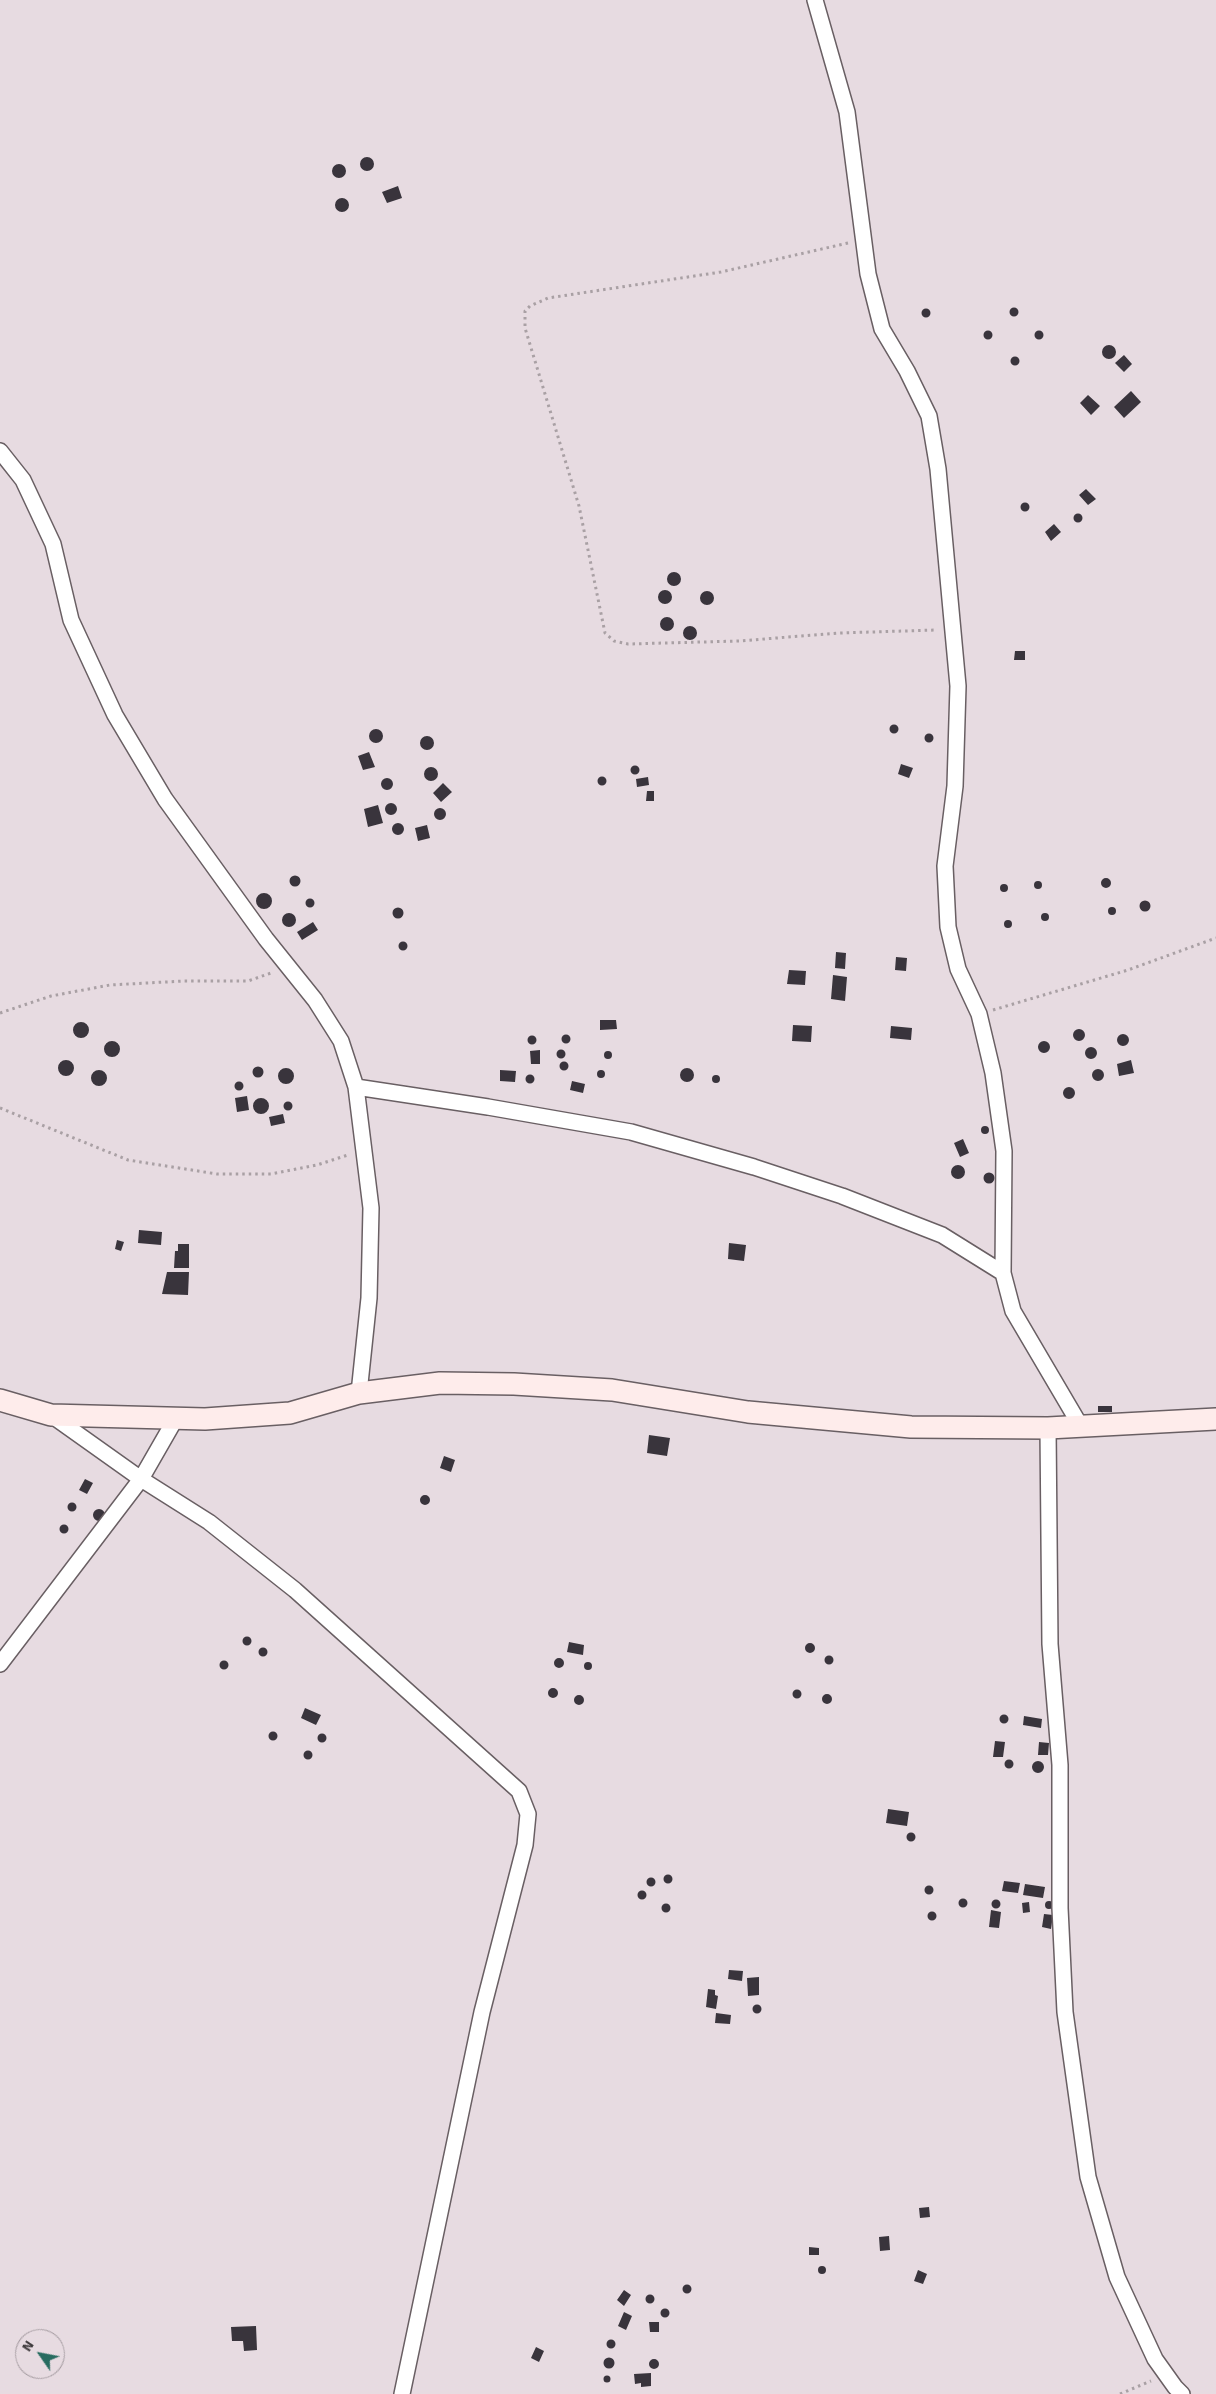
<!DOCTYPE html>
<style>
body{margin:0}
#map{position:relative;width:1216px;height:2394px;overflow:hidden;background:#e7dbe1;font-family:Signika,sans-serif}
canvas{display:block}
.north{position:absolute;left:15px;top:2329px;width:50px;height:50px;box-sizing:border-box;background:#e7dbe1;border:1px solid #a39a9f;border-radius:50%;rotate:303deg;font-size:14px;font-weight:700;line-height:20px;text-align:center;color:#3d393b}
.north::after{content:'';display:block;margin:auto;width:18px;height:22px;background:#276c60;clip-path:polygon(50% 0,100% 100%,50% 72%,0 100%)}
</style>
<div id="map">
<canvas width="1216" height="2394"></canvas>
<div class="north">N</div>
</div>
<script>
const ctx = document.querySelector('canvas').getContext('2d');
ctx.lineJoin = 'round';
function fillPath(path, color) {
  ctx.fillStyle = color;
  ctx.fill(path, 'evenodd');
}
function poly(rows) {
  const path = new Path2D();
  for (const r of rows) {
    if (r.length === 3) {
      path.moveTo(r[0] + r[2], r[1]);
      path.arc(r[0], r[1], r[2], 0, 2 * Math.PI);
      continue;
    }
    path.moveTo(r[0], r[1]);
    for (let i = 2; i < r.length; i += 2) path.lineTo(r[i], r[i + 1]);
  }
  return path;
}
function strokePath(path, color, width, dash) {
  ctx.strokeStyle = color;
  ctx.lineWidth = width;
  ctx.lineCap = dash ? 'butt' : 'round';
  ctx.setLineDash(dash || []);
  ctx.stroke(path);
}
const building = poly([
 [367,164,7],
 [339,171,7],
 [398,186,402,198,387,203,382,192],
 [342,205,7],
 [1014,312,4.5],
 [926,313,4.5],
 [988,335,4.5],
 [1039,335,4.5],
 [1109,352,7],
 [1124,355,1132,364,1124,372,1115,363],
 [1015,361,4.5],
 [1131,391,1141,402,1124,418,1114,407],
 [1088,395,1100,406,1091,415,1080,403],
 [1086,489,1096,499,1088,505,1079,495],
 [1025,507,4.5],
 [1078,518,4.5],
 [1054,524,1061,532,1051,541,1045,532],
 [674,579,7],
 [665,597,7],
 [707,598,7],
 [667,624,7],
 [690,633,7],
 [1015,651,1025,651,1025,660,1014,660],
 [894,729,4.5],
 [376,736,7],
 [929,738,4.5],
 [427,743,7],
 [369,752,375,767,363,770,358,756],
 [901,764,913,768,909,778,898,774],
 [635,770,4.5],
 [431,774,7],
 [602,781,4.5],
 [648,777,649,785,637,787,636,779],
 [387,784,6],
 [443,783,452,792,441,802,433,793],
 [647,791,654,791,654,801,646,801],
 [391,809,6],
 [378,805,383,823,368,827,364,809],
 [440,814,6],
 [398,829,6],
 [427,825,430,838,418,841,415,828],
 [295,881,5.5],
 [1106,883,5],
 [1038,885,4],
 [1004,888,4],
 [264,901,8],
 [310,903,4.5],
 [1145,906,5.5],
 [1112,911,4],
 [398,913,5.5],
 [289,920,7],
 [1045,917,4],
 [1008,924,4],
 [313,922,318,930,302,940,297,932],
 [403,946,4.5],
 [836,952,846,953,845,969,835,968],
 [896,957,907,958,906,971,895,970],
 [789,970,806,971,805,985,787,984],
 [833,975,847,977,845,1001,831,999],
 [600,1020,616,1020,617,1029,600,1030],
 [81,1030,8],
 [793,1025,812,1026,811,1042,792,1041],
 [891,1026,912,1028,911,1040,890,1038],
 [1079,1035,6],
 [1123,1040,6],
 [566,1039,4.5],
 [532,1040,4.5],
 [1044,1047,6],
 [112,1049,8],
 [1091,1053,6],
 [561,1054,4.5],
 [540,1050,540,1064,531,1064,530,1051],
 [608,1055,4],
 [1131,1060,1134,1073,1119,1076,1117,1064],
 [66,1068,8],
 [564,1066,4.5],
 [258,1072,5.5],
 [286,1076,8],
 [687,1075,7],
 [1098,1075,6],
 [500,1070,516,1071,515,1082,500,1081],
 [601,1074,4],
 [99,1078,8],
 [530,1079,4.5],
 [716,1079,4],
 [572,1081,585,1084,583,1093,570,1090],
 [239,1086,4.5],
 [1069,1093,6],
 [247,1096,249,1110,237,1112,235,1098],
 [261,1106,8],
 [288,1106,4.5],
 [283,1114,285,1123,271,1126,269,1117],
 [985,1130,4],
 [963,1139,969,1153,960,1157,954,1143],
 [958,1172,7],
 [989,1178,5.5],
 [139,1230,162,1232,161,1245,138,1243],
 [117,1240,124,1242,121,1251,115,1249],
 [729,1243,746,1245,744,1261,728,1259],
 [178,1244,189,1244,189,1268,174,1268,175,1251,178,1251],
 [167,1272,189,1272,188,1295,162,1294],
 [1098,1406,1112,1406,1112,1412,1098,1412],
 [649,1435,670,1438,667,1456,647,1453],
 [444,1456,455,1460,451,1472,440,1468],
 [85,1479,93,1483,87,1494,79,1490],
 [425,1500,5],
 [72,1507,4.5],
 [99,1515,6],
 [64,1529,4.5],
 [247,1641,4.5],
 [569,1642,584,1645,583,1655,567,1652],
 [810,1648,5],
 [263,1652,4.5],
 [829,1660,4.5],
 [559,1663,5],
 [224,1665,4.5],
 [588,1666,4],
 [553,1693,5],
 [797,1694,4.5],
 [827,1699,5],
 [579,1700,5],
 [305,1708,321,1715,316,1725,301,1718],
 [1004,1719,4.5],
 [1024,1716,1042,1719,1041,1728,1023,1725],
 [273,1736,4.5],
 [322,1738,4.5],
 [995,1741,1005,1742,1003,1757,993,1757],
 [1039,1742,1049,1743,1048,1755,1038,1755],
 [308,1755,4.5],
 [1009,1764,4.5],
 [1038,1767,6],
 [888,1809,909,1812,907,1826,886,1823],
 [911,1837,4.5],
 [668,1879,4.5],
 [651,1882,4.5],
 [1004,1881,1020,1883,1018,1893,1002,1891],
 [1025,1884,1045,1887,1043,1898,1023,1895],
 [929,1890,4.5],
 [642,1895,4.5],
 [963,1903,4.5],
 [996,1904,4.5],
 [1049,1905,4],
 [1029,1902,1030,1912,1023,1913,1022,1903],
 [666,1908,4.5],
 [991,1910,1001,1912,999,1928,989,1927],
 [932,1916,4.5],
 [1044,1914,1053,1915,1051,1929,1042,1927],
 [729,1970,743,1971,742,1981,728,1979],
 [759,1977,759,1995,748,1996,747,1978],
 [708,1989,715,1990,715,1995,718,1996,716,2009,706,2007],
 [757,2009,4.5],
 [716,2013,731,2015,730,2024,715,2023],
 [929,2207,930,2217,920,2218,919,2208],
 [889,2236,890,2250,880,2251,879,2237],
 [809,2247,819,2248,819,2255,809,2255],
 [822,2270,4],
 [918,2270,927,2274,923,2284,914,2281],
 [687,2289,4.5],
 [624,2290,631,2295,624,2306,617,2300],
 [650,2299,4.5],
 [665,2313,4.5],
 [624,2312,632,2316,626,2330,618,2326],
 [649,2322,659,2322,659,2332,650,2332],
 [256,2326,257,2350,244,2351,243,2341,232,2341,231,2327],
 [611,2344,4.5],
 [536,2347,544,2351,539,2362,531,2358],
 [609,2363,5.5],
 [654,2364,5],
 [651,2373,651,2386,641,2387,641,2383,635,2384,634,2374],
 [607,2379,3.5]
]);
const path = poly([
 [848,243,721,272,548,298,530,306,525,311,525,328,579,506,605,633,614,641,628,644,739,641,839,633,936,630],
 [993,1010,1128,970,1216,938],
 [0,1013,51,996,110,985,184,981,248,981,271,973],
 [0,1108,128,1160,217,1174,271,1174,317,1165,348,1155],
 [1120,2394,1151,2381]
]);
const street = poly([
 [815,0,847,112,868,274,882,329,907,371,929,416,938,469,958,686,955,786,945,866,948,927,958,969,979,1014,993,1073,1004,1151,1003,1273,1013,1311,1080,1425],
 [0,451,23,480,53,544,71,620,115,715,165,799,266,939,315,1000,341,1041,356,1087,371,1208,369,1298,359,1393],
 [356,1087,488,1107,631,1132,754,1167,842,1196,942,1235,1003,1273],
 [51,1415,141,1479,209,1522,295,1590,519,1791,528,1814,525,1845,482,2012,402,2394],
 [1048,1428,1050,1644,1060,1765,1060,1908,1065,2012,1088,2177,1117,2277,1155,2359,1175,2387,1182,2394],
 [0,1664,141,1479,176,1418]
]);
const secondary = poly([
 [0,1400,51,1415,205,1419,290,1413,359,1393,440,1383,514,1384,612,1390,748,1412,911,1427,1048,1428,1216,1419]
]);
fillPath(building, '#39343c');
strokePath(street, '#695f63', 18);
strokePath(secondary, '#695f63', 24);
strokePath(path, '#a9a0a4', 3, [2.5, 4]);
strokePath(street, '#fff', 15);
strokePath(secondary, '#feeceb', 21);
</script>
